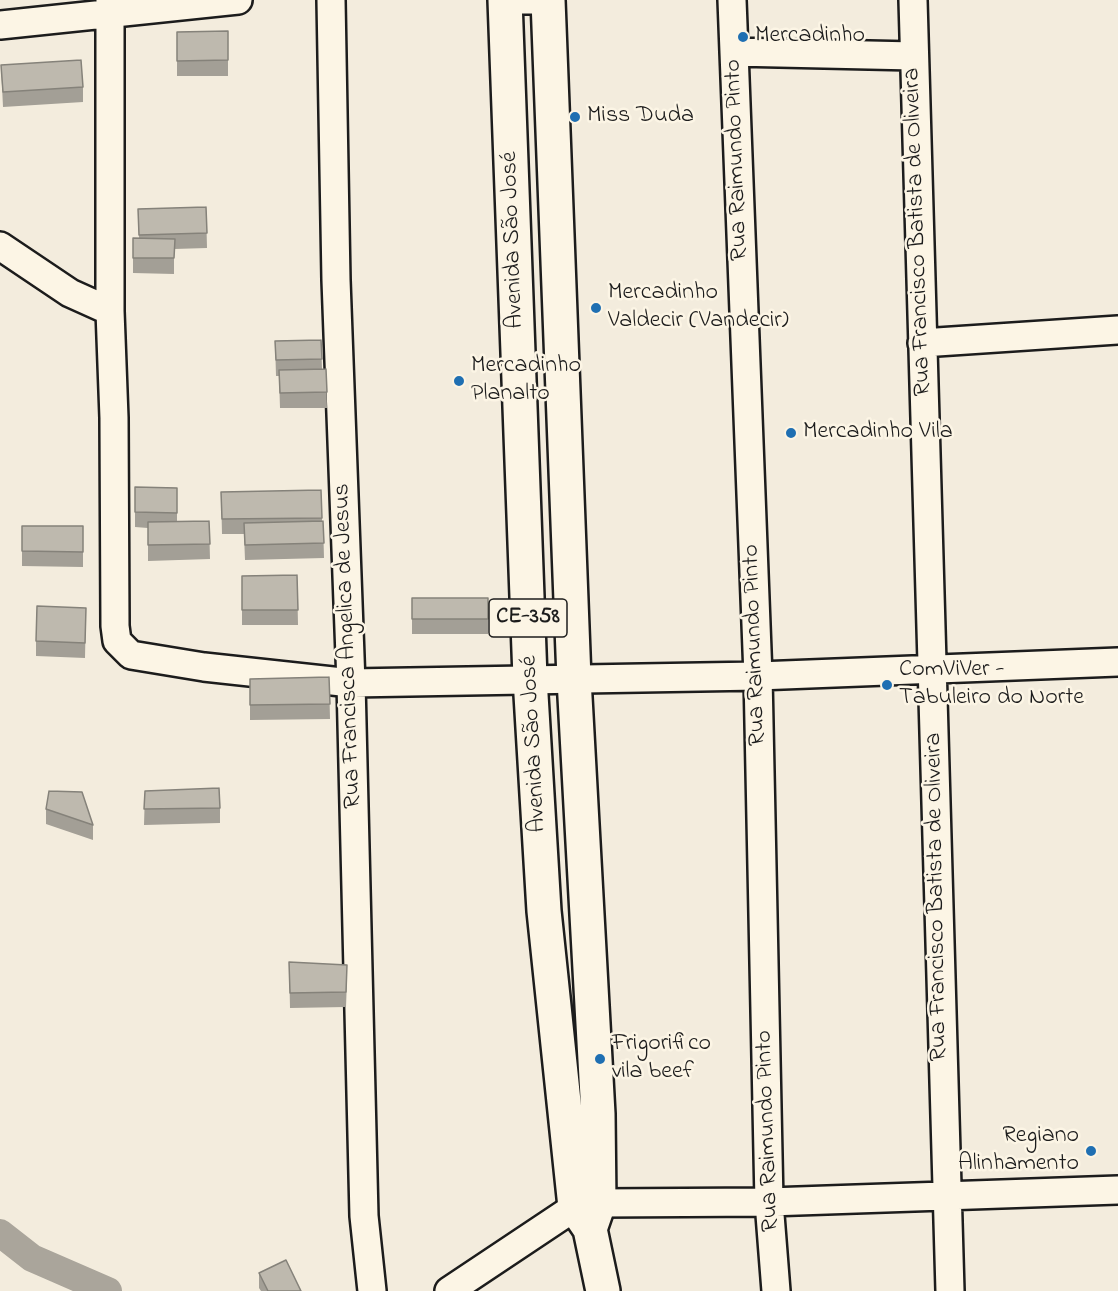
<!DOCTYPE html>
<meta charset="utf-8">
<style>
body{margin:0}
canvas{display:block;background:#f3ecdd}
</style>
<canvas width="1118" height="1291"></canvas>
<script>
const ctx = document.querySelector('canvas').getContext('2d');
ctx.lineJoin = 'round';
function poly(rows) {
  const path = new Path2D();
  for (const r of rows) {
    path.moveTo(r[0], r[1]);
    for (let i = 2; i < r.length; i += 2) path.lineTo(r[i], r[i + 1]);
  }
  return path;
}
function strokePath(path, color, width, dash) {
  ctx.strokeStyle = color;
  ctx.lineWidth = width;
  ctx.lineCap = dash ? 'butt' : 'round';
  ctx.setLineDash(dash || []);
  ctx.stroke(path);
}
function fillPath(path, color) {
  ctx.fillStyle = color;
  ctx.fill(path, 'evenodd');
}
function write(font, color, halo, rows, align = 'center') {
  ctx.font = font + ' "Indie Flower",sans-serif';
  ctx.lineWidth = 5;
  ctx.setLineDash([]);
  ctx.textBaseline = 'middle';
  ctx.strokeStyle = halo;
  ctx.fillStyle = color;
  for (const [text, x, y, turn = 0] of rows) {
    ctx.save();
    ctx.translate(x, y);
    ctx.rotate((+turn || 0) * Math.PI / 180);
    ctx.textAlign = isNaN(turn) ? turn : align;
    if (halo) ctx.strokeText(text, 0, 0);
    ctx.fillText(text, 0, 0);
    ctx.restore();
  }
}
const canal = poly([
 [0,1233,32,1258,108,1291]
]);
const minor = poly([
 [110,0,110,311,114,418,115,626,117,641,131,655,204,667,351,683,758,676,1118,662],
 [331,0,336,280,351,683,364,1216,372,1291],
 [505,0,537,0],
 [732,0,758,676,769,1202,776,1291],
 [913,0,950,1291],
 [0,25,238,0],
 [734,52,914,56],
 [0,246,70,293,110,311],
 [922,343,1118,330],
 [449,1291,575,1207,599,1203,769,1202,1118,1190]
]);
const primary = poly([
 [505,0,530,678,544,911,575,1207,590,1229,603,1291],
 [548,0,574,679,598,1114,599,1203,590,1229]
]);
const wall = poly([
 [228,31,228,76,177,76,177,32],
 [1,65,83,87,83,102,3,107],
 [206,207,207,248,174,249,174,274,133,273,133,238,139,238,138,209],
 [321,340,322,369,326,369,327,408,280,408,279,376,276,376,275,341],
 [135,487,177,488,177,521,209,521,210,559,148,561,148,528,135,527],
 [221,492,322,518,322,521,323,521,324,558,245,560,244,534,222,534],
 [22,526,83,526,83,567,22,566],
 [297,575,298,625,242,625,242,576],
 [412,598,488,598,488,634,412,634],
 [86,608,85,658,36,656,36,641],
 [329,677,330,719,250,720,250,679],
 [145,791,220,808,220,823,144,825],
 [46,809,93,825,93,840,46,824],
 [289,962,347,980,346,1007,290,1008],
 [259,1273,301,1291,261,1291,259,1288]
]);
const building = poly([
 [228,31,228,60,177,61,177,32,228,31],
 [81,60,83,87,3,92,1,65,81,60],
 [206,207,207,233,139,235,138,209,206,207],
 [133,238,175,239,174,258,133,258,133,238],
 [321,340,322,359,276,360,275,341,321,340],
 [326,369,327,392,280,393,279,370,326,369],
 [135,487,177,488,177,513,135,512,135,487],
 [321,490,322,518,222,519,221,492,321,490],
 [209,521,210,544,148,545,148,522,209,521],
 [323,521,324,543,245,545,244,523,323,521],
 [22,526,83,526,83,552,22,551,22,526],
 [297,575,298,610,242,610,242,576,297,575],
 [412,598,488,598,488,619,412,619,412,598],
 [37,606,86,608,85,643,36,641,37,606],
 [329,677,330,704,250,705,250,679,329,677],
 [219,788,220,808,144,809,145,791,219,788],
 [49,791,82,792,93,825,46,809,49,791],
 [289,962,347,965,346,992,290,993,289,962],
 [286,1260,301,1291,268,1291,259,1273,286,1260]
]);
const markers = [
 [743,37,6,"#1f6fb2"],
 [575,117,6,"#1f6fb2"],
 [596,308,6,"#1f6fb2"],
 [459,381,6,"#1f6fb2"],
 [791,433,6,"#1f6fb2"],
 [887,685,6,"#1f6fb2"],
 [600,1059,6,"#1f6fb2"],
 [1091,1151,6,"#1f6fb2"]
];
const shields = [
 [528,618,78]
];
const shieldNames = [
 ["CE-358",528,618]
];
const poiNames = [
 ["Mercadinho",755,37],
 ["Miss Duda",587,117],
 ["Mercadinho",608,294],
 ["Valdecir (Vandecir)",608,322],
 ["Mercadinho",471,367],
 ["Planalto",471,395],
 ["Mercadinho Vila",803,433],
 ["ComViVer -",899,671],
 ["Tabuleiro do Norte",899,699],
 ["Frigorifico",612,1045],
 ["vila beef",612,1073],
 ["Regiano",1079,1137,"right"],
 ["Alinhamento",1079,1165,"right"]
];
const streetNames = [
 ["Rua Raimundo Pinto",738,160,-92],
 ["Rua Francisco Batista de Oliveira",919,232,-92],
 ["Avenida São José",514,240,-92],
 ["Rua Raimundo Pinto",756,645,-92],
 ["Rua Francisca Angelica de Jesus",349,646,-92],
 ["Avenida São José",535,744,-93],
 ["Rua Francisco Batista de Oliveira",938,897,-91],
 ["Rua Raimundo Pinto",769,1131,-92]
];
strokePath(canal, '#aaa59b', 28);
strokePath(minor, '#1c1c1c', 32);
strokePath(primary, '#1c1c1c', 38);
strokePath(minor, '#fcf5e5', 27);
strokePath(primary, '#fcf5e5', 33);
fillPath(wall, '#a39f96');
fillPath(building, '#beb9ae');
strokePath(building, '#85827a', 1.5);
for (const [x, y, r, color] of markers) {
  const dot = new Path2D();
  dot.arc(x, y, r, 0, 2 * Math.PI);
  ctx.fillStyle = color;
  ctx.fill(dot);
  strokePath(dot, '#fcf5e5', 2);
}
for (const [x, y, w] of shields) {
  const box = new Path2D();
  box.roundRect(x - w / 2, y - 19, w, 38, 4.5);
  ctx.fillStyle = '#fcf5e5';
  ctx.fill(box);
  strokePath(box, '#1c1c1c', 1.5);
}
write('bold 22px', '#1c1c1c', null, shieldNames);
write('24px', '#1c1c1c', '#fcf5e5', poiNames, 'left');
write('24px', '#1c1c1c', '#fcf5e5', streetNames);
</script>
